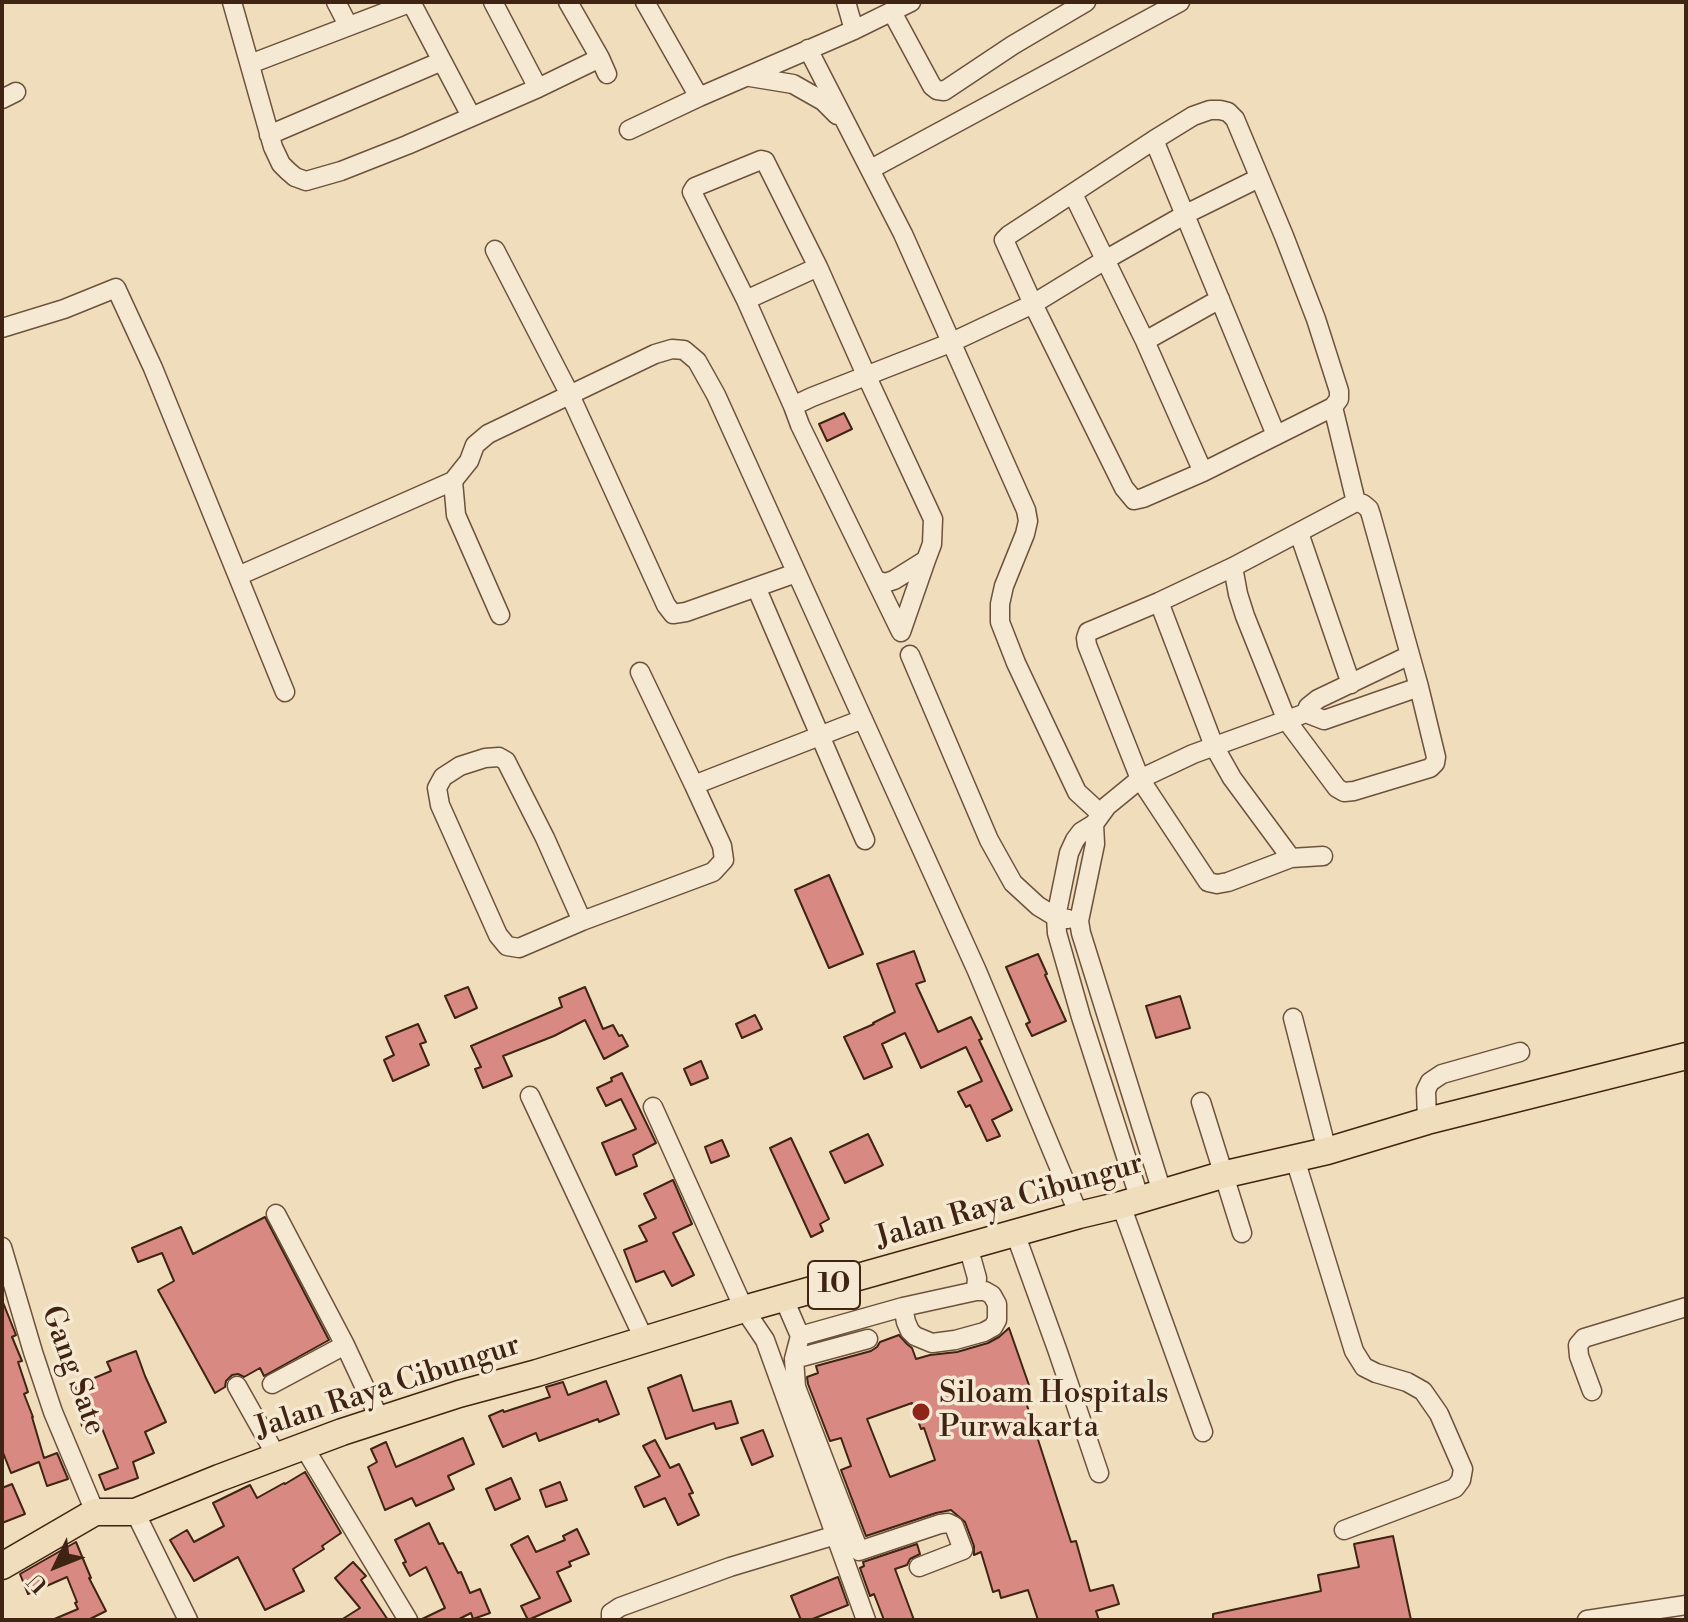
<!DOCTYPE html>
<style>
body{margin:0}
#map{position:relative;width:1688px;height:1622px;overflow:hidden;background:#f0ddbb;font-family:"Libre Bodoni",serif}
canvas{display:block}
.frame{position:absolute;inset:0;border:4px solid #402413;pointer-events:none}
.north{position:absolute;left:16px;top:1526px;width:80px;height:80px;-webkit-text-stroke:6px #f5e9d3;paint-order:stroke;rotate:227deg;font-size:22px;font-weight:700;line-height:32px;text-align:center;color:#402413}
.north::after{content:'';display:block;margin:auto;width:28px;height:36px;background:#402413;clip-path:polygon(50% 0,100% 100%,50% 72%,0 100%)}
</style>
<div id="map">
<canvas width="1688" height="1622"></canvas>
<div class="frame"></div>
<div class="north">U</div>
</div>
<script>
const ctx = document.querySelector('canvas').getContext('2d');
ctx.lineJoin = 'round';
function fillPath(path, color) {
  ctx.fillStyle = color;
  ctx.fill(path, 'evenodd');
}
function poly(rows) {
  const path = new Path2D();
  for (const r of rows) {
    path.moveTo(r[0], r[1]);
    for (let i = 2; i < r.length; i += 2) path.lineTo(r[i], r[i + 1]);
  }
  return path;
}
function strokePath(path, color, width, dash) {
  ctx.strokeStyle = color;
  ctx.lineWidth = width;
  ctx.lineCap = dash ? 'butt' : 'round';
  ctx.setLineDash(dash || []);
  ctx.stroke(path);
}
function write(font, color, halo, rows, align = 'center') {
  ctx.font = font + ' "Libre Bodoni",serif';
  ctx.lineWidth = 7;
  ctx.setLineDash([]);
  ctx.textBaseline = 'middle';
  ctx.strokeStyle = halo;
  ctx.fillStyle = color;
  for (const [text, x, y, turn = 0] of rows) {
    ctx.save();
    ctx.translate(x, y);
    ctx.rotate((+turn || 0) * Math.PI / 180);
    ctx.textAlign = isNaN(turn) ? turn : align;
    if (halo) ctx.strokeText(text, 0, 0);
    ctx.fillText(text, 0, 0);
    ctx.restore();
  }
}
const building = poly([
 [844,413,852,429,827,441,819,424,844,413],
 [829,875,863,954,829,968,795,890,829,875],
 [914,951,925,981,916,984,938,1032,971,1017,982,1039,979,1040,1012,1110,992,1120,1000,1136,987,1141,970,1105,966,1107,958,1092,982,1081,966,1047,921,1068,905,1033,882,1044,892,1067,864,1079,844,1037,874,1024,873,1023,895,1012,877,964,914,951],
 [1038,954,1047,974,1045,975,1066,1021,1032,1036,1026,1024,1030,1022,1006,967,1038,954],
 [468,987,477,1008,455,1018,445,996,468,987],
 [585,987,603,1029,613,1025,619,1036,622,1035,628,1046,604,1059,585,1020,554,1036,503,1056,512,1076,483,1088,475,1069,481,1067,471,1046,562,1007,559,998,585,987],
 [1180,996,1190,1028,1156,1038,1146,1006,1180,996],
 [755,1015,762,1029,742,1038,736,1024,755,1015],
 [418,1024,426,1042,420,1044,429,1065,393,1081,384,1060,394,1055,386,1037,418,1024],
 [701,1061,708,1078,691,1085,684,1069,701,1061],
 [622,1073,656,1143,633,1155,637,1166,616,1175,602,1143,636,1129,621,1099,606,1106,597,1088,612,1081,611,1078,622,1073],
 [868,1134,883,1165,845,1183,830,1152,868,1134],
 [791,1138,829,1219,820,1224,823,1231,811,1237,770,1148,791,1138],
 [722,1140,729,1156,711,1163,705,1147,722,1140],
 [673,1180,692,1224,673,1233,694,1275,672,1286,664,1271,636,1282,624,1250,647,1241,639,1226,656,1218,644,1194,673,1180],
 [265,1217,329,1340,264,1376,260,1368,244,1377,238,1374,232,1375,226,1381,225,1387,215,1393,158,1290,174,1281,162,1253,138,1262,132,1248,181,1227,193,1254,265,1217],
 [2,1300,16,1335,12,1337,22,1361,18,1362,28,1392,24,1394,33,1417,32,1417,44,1458,57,1453,68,1479,47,1486,39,1462,11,1473,2,1450,2,1300],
 [1009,1328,1031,1391,1023,1393,1071,1542,1076,1541,1090,1591,1113,1585,1119,1604,1096,1611,1099,1620,1038,1620,1028,1590,1001,1598,999,1590,993,1592,981,1552,974,1555,974,1546,965,1522,951,1510,936,1513,866,1536,841,1470,851,1466,841,1438,830,1441,808,1384,807,1377,818,1373,816,1366,871,1351,877,1347,880,1342,899,1335,907,1344,912,1348,916,1359,930,1355,957,1352,988,1343,999,1337,1009,1328],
 [912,1403,921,1429,924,1428,935,1460,890,1477,867,1419,912,1403],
 [136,1351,145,1376,166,1422,145,1432,154,1453,133,1462,138,1478,105,1490,99,1475,118,1468,99,1421,82,1426,78,1410,84,1409,75,1386,111,1371,107,1362,136,1351],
 [681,1375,693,1411,731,1401,738,1423,716,1429,714,1423,666,1439,648,1388,681,1375],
 [606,1381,619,1414,599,1422,598,1419,539,1441,536,1433,503,1447,489,1416,503,1410,504,1412,550,1397,546,1387,563,1382,568,1395,606,1381],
 [763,1430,773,1456,752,1465,741,1438,763,1430],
 [463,1438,474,1464,448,1476,454,1489,416,1506,412,1498,385,1510,368,1467,377,1462,371,1449,386,1442,396,1467,463,1438],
 [655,1440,670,1468,679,1464,693,1493,689,1494,699,1515,678,1525,665,1498,644,1507,635,1487,660,1476,643,1446,655,1440],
 [305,1472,341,1533,322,1546,324,1549,293,1569,304,1591,265,1610,238,1557,194,1581,170,1540,187,1530,194,1542,224,1526,213,1503,250,1485,257,1498,284,1483,285,1484,305,1472],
 [511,1478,520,1499,495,1510,486,1489,511,1478],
 [560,1482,567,1500,546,1507,540,1490,560,1482],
 [12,1484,25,1514,2,1523,2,1488,12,1484],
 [429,1523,439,1544,443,1543,458,1573,461,1572,470,1593,480,1589,490,1613,473,1619,471,1613,457,1620,420,1620,445,1608,426,1567,410,1576,403,1563,406,1562,395,1540,429,1523],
 [577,1529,589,1554,569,1562,571,1566,557,1572,571,1601,528,1620,521,1606,540,1598,511,1545,528,1536,536,1552,565,1540,563,1536,577,1529],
 [1393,1536,1411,1620,1213,1620,1213,1614,1321,1591,1318,1575,1359,1567,1354,1544,1393,1536],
 [76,1542,91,1578,89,1578,106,1611,88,1620,52,1620,78,1609,75,1603,77,1602,67,1577,28,1594,20,1574,76,1542],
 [917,1544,920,1554,910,1559,907,1565,895,1569,914,1620,884,1620,874,1594,870,1596,860,1568,864,1566,863,1562,917,1544],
 [353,1562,366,1576,361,1580,388,1620,341,1620,360,1608,335,1578,353,1562],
 [838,1577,848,1605,810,1620,801,1620,791,1596,838,1577]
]);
const minor = poly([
 [232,2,273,147,281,164,288,171,295,177,306,181,341,171,407,145,538,88,600,58],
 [336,2,348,25],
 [411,2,471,116],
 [493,2,538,88],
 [568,2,600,58,607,74],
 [645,2,699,97],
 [846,2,854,30],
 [892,12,932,86,937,90,944,91,1013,45,1086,2],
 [808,49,903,234,1026,510,1028,521,1025,534,1004,586,1000,604,1000,622,1016,663,1077,792,1101,814],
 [250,64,412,2],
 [750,77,793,84,823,101,837,115],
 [2,99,16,92],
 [1210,110,1220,110,1228,112,1235,119,1284,236,1316,319,1339,391,1339,399,1333,407,1203,472,1143,498,1134,500,1124,488,1033,304,1004,240,1009,235,1154,140,1193,116,1210,110],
 [629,130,699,97,854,30,911,2],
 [269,135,442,61],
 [1154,140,1276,435],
 [871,169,1180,2],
 [1073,194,1145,341,1203,472],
 [495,250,570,395,666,605,673,614,686,612,796,573],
 [746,300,818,267],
 [2,328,64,309,116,288,153,368,285,692],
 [1145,341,1220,299],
 [793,406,746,300,692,192,695,187,761,160,765,161,818,267,867,377,933,519,932,544,926,560,894,580,885,583,876,580],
 [1333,407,1356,502],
 [453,481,456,515,500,615],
 [1299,533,1351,684],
 [926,560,901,632,800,425,793,406,812,397,950,343,1033,304,1105,260,1186,214,1259,178],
 [1233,567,1238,594,1245,616,1287,721,1337,788,1344,792,1354,791,1430,768,1435,763,1436,757,1419,687,1371,515,1369,509,1363,504,1356,502,1233,567,1159,602,1088,632,1086,638,1087,645,1140,779,1208,882,1217,884,1228,882,1291,858,1323,856],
 [238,576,453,481,469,461,475,445,488,434,655,354,672,349,684,350,697,361,716,395,977,971,1079,1215],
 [756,587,865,840],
 [1159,602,1214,746,1232,778,1291,858],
 [910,655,989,840,1013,883,1038,906,1056,917,1068,919],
 [640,672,694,785,863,719],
 [1306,713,1324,720,1419,687],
 [1094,824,1095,844,1079,921,1081,933,1162,1192],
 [582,921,545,838,506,761,499,757,485,758,460,766,443,777,437,788,440,805,498,935,507,946,519,948,582,921,713,872,724,860,722,846,694,785],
 [1293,1018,1327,1151],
 [530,1096,644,1339],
 [1201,1102,1242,1233],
 [653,1107,744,1309,765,1340,866,1620],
 [1427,1121,1426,1090,1430,1082,1442,1074,1520,1052],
 [1295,1159,1354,1351,1364,1367,1376,1373,1407,1382,1423,1391,1439,1414,1463,1469,1461,1480,1455,1488,1344,1530],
 [1140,1200,1081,1017,1057,933,1056,917,1069,853,1075,840,1081,832,1094,824,1107,806,1140,779,1193,754,1306,713,1308,707,1318,699,1410,655],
 [1121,1205,1203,1432],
 [276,1214,345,1345,380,1420],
 [1015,1233,1058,1352,1099,1473],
 [968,1246,977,1278,976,1291],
 [2,1247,33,1352,53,1412,95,1512],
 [784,1299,800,1336,903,1307,976,1291,985,1291,992,1295,997,1304,997,1320,993,1327,984,1332,955,1340,932,1343,915,1336,910,1331,906,1322,903,1307],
 [800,1336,794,1359,796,1387,859,1551,940,1524,948,1523,954,1526,963,1550,919,1567],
 [794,1359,868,1339],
 [272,1384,345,1345],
 [237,1386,277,1457],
 [1592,1391,1579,1356,1578,1345,1584,1338,1686,1307],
 [304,1447,408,1620],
 [135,1512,188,1620],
 [611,1620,611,1613,620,1607,730,1567,836,1535],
 [1587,1620,1686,1605]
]);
const highway = poly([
 [2,1566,95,1512,135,1512,219,1478,342,1432,459,1394,537,1373,744,1309,1079,1215,1121,1205,1222,1175,1327,1151,1427,1121,1686,1056]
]);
const markers = [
 [921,1412,10,"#8f2418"]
];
const shields = [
 [834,1285,52]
];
const shieldNames = [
 ["10",834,1285]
];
const streetNames = [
 ["Jalan Raya Cibungur",1010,1202,-16],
 ["Gang Sate",72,1371,70],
 ["Jalan Raya Cibungur",388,1388,-18]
];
const poiNames = [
 ["Siloam Hospitals",939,1395],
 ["Purwakarta",939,1429]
];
fillPath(building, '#d88982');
strokePath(building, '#402413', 2);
strokePath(minor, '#6c523d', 21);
strokePath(highway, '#402413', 29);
strokePath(minor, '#f5e9d3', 18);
strokePath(highway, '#f0ddbb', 26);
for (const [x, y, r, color] of markers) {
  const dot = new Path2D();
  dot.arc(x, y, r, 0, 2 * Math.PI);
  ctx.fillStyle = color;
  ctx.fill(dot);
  strokePath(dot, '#f5e9d3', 3);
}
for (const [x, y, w] of shields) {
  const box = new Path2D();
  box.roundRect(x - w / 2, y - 24, w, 48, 6);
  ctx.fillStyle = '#f5e9d3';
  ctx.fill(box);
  strokePath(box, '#402413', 2);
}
write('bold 28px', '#402413', null, shieldNames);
write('30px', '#402413', '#f5e9d3', streetNames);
write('30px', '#402413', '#f5e9d3', poiNames, 'left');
</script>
